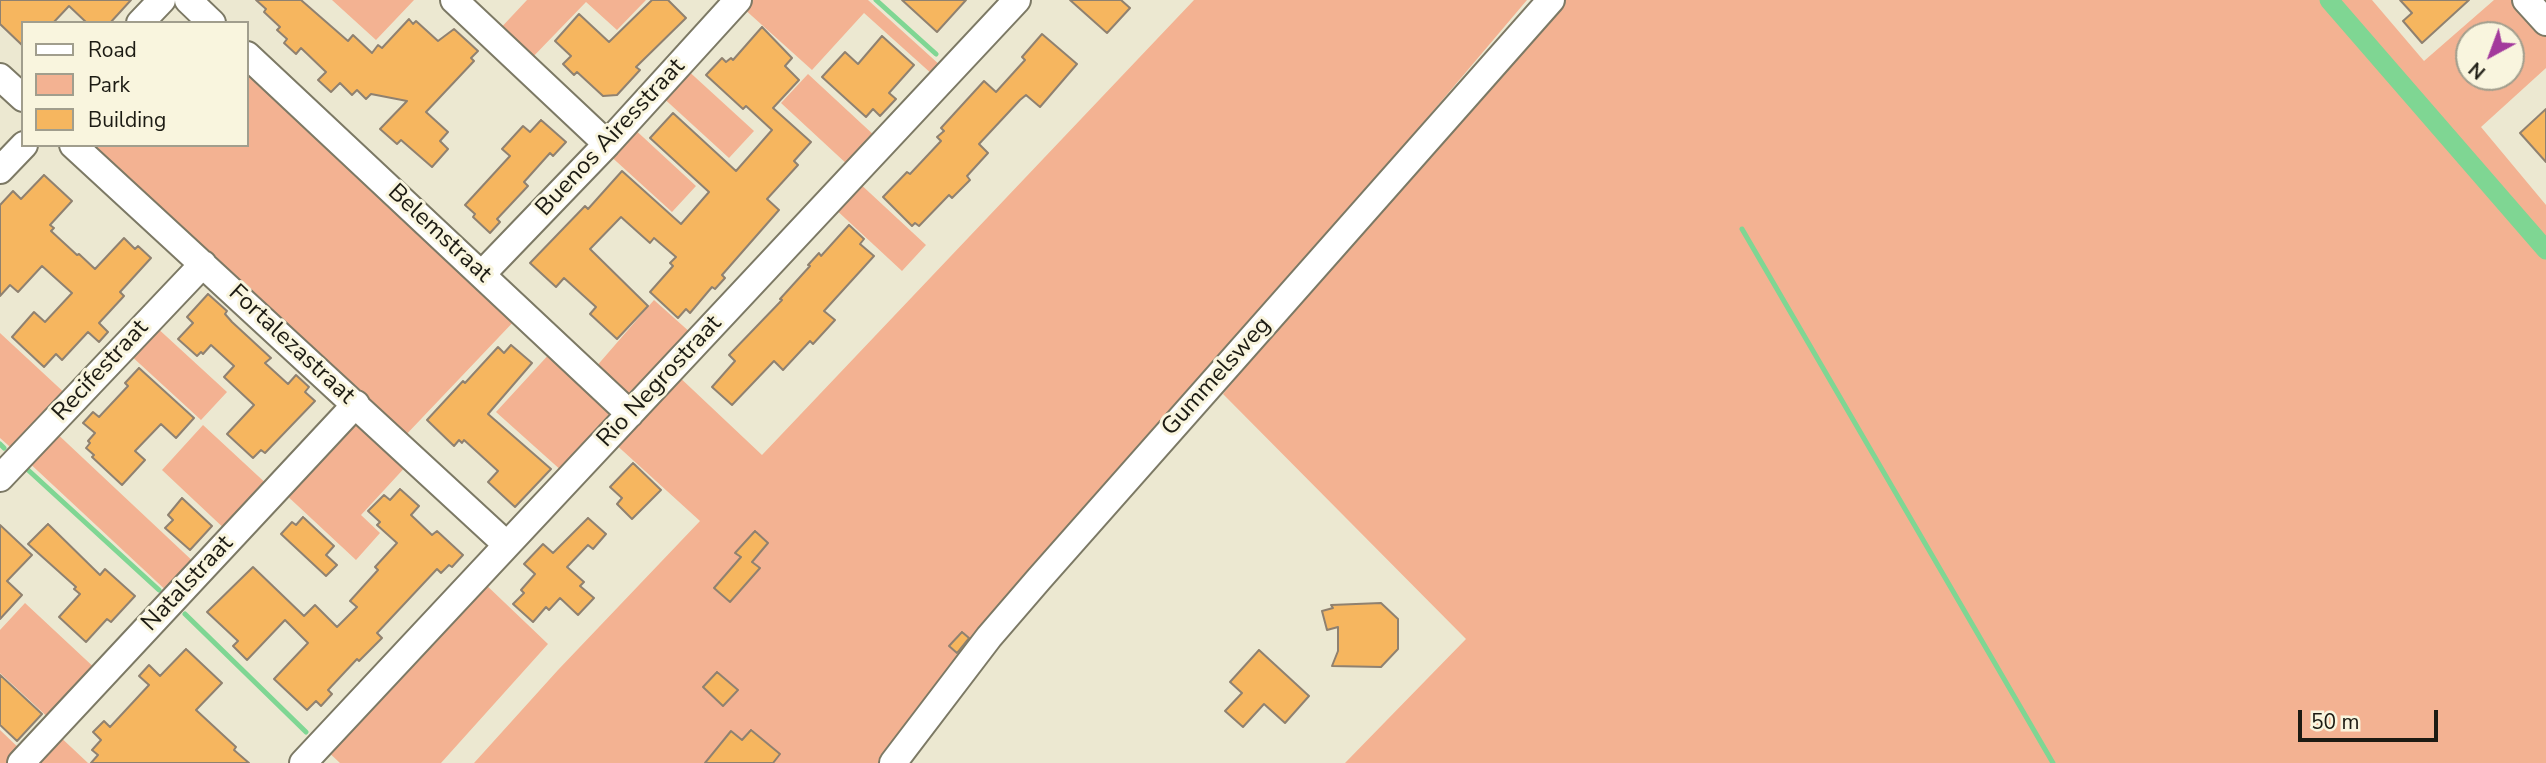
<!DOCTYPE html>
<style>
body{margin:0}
#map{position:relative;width:2546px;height:763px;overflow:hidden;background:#ece8d1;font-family:"Nunito Sans",sans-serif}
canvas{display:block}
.legend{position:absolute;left:21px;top:21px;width:228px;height:126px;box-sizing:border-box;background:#f9f5de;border:2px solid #a19e8d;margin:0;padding:9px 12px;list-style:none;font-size:21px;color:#1c1b13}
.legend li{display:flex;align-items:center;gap:14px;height:35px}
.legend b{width:35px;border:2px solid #a19e8d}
.north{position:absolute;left:2455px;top:21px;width:70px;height:70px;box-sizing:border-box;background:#f9f5de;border:2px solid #a19e8d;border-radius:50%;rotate:221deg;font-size:19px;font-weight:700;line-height:28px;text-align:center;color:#1c1b13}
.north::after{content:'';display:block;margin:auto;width:24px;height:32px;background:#a33a9c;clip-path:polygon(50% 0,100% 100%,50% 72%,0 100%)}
.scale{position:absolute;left:2298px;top:710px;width:140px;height:32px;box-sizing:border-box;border:4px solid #1c1b13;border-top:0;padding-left:9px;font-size:21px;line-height:24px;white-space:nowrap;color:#1c1b13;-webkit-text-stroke:5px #f9f5de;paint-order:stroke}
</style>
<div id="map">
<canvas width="2546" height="763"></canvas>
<ul class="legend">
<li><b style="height:9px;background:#fff"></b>Road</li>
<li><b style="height:19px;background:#f3b292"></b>Park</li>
<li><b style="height:19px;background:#f6b65f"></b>Building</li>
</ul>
<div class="north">N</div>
<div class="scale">50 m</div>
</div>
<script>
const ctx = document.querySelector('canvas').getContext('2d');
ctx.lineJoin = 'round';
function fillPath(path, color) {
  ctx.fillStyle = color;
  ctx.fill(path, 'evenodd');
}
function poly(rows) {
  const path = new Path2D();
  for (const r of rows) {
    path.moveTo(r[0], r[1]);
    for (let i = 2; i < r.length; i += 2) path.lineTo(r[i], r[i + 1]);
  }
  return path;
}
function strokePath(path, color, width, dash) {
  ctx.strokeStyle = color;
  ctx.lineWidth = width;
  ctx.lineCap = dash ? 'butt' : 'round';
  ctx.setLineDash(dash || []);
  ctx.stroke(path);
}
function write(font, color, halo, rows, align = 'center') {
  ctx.font = font + ' "Nunito Sans",sans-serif';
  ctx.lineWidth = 6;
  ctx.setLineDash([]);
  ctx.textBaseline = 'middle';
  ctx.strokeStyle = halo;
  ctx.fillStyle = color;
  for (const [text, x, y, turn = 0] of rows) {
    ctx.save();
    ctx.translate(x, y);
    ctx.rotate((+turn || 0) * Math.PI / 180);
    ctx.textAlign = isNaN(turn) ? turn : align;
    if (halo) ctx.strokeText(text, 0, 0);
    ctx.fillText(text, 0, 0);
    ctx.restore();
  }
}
const green = poly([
 [332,0,414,0,376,40],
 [527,0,646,0,617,30,586,2,528,62,496,33],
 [749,0,868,0,941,66,933,75,864,13,812,70,742,7],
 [1194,0,1527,0,1207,378,986,632,879,763,474,763,558,670,700,521,612,441,675,373,762,455],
 [1543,0,2372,0,2424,61,2494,0,2518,0,2546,30,2546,68,2481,127,2546,205,2546,763,1345,763,1466,639,1223,394],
 [2469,35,2511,35,2511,77,2469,77],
 [247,67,518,317,402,439,83,145,247,145],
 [684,67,754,131,729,158,659,94],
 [808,74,876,137,849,166,781,103],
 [630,125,696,186,672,212,606,152],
 [856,180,926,245,902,271,832,206],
 [654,300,692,334,633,394,626,395,595,368],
 [154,325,227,392,201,420,128,353],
 [0,333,69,397,17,453,0,438],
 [552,351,613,413,563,472,496,412],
 [356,417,409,463,361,515,380,533,356,560,283,492],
 [203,425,271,488,229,533,162,470],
 [51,428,198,566,171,595,24,458],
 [482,581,548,644,441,763,340,763,325,749],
 [25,603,99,672,53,722,0,673,0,630],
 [0,730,23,752,12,763,0,763],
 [55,732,88,763,36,763]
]);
const stream = poly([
 [876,0,936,54],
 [1742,229,2053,763],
 [0,444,4,448],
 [27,469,159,590],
 [185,614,306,732]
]);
const canal = poly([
 [2329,0,2546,250]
]);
const building = poly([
 [0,0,131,0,110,23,87,23,69,6,53,23,23,23,23,46,0,24,0,0],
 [256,0,301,0,348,41,353,35,372,53,378,45,382,48,409,19,413,24,416,21,438,41,454,29,478,51,471,58,474,61,426,112,448,132,440,141,448,149,432,167,401,140,397,144,380,129,407,101,371,94,366,99,357,90,352,95,340,83,331,92,318,80,326,72,301,48,296,54,284,43,287,39,277,30,280,27,264,12,266,9,256,0],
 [652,0,668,0,686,18,636,67,640,70,617,95,603,96,577,72,574,75,563,64,571,56,555,41,579,14,609,42,652,0],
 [902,0,966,0,937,32,902,0],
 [1070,0,1121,0,1130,8,1107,33,1070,0],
 [2400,0,2469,0,2422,43,2403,21,2412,13,2400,0],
 [762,27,792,58,785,66,799,80,773,108,811,142,794,161,798,165,767,199,779,210,722,275,725,278,715,289,712,287,690,313,686,309,678,318,650,292,673,266,670,263,676,257,654,238,650,243,621,217,590,249,648,306,617,339,590,314,596,307,564,278,556,287,530,263,585,206,588,209,622,171,681,224,709,192,650,138,673,113,736,171,772,130,746,106,743,109,706,75,722,58,726,62,731,58,733,60,762,27],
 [1042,34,1077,64,1040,107,1026,95,1020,100,979,144,988,153,967,176,970,180,952,198,949,195,919,226,915,223,912,226,883,197,907,172,910,174,941,141,937,137,944,131,941,128,984,81,996,92,1025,60,1022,57,1042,34],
 [882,36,914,65,889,93,896,99,880,116,873,109,866,117,822,77,845,52,858,64,882,36],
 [2546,109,2546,162,2520,133,2546,109],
 [541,120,566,142,553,156,550,153,524,182,528,186,497,219,500,222,490,233,473,217,475,214,465,205,510,156,502,149,523,126,530,132,541,120],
 [44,175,72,201,50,225,54,228,51,231,77,255,79,254,95,269,124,238,135,249,138,246,151,258,120,292,124,296,99,323,108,332,99,342,88,332,62,360,56,354,44,367,12,337,34,312,45,322,72,293,42,266,18,292,10,285,0,296,0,205,13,191,21,199,44,175],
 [849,225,864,239,860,244,874,256,824,311,835,320,813,344,810,341,783,370,774,361,732,405,712,387,735,361,729,355,782,300,780,299,810,266,808,265,819,253,821,256,849,225],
 [208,294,227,311,225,314,232,322,271,358,265,363,288,384,296,375,309,387,305,392,315,401,265,453,261,450,253,458,227,434,254,405,224,377,234,366,211,345,203,354,201,352,197,356,178,339,193,323,187,317,208,294],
 [511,345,532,363,488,414,551,469,515,507,488,482,498,471,464,440,462,443,459,440,454,446,427,420,463,381,465,383,498,347,504,353,511,345],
 [139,368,194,418,176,438,161,424,135,451,145,460,122,485,92,457,94,455,86,448,90,443,88,441,95,433,83,423,93,412,99,417,128,386,125,383,139,368],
 [633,463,661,490,632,519,617,504,622,498,610,487,633,463],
 [400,489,419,506,411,515,432,535,437,531,463,555,452,567,449,565,441,573,437,569,377,633,382,638,359,661,357,659,328,690,332,694,321,706,316,701,307,710,274,679,308,643,285,620,247,660,233,646,238,641,207,612,253,567,304,616,315,605,337,627,357,607,350,601,378,570,375,567,397,543,377,525,380,522,368,511,384,495,390,500,400,489],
 [182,498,212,526,190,550,165,528,173,520,168,515,182,498],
 [303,517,334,546,326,555,337,565,326,576,281,534,292,522,296,525,303,517],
 [588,518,606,534,593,549,588,545,567,567,584,582,580,586,594,598,578,615,560,598,549,610,546,607,533,622,513,604,524,593,521,590,535,574,524,564,543,544,553,553,588,518],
 [48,524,100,575,105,569,135,596,111,622,107,619,86,642,59,617,80,594,74,589,76,587,28,544,48,524],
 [0,525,32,555,7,581,22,595,0,619,0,525],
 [755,531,768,543,752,562,760,568,730,602,714,588,741,557,735,553,755,531],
 [1381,603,1398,619,1398,649,1381,667,1332,666,1338,651,1338,627,1327,630,1322,611,1333,608,1331,605,1381,603],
 [962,632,969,638,957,653,949,646,962,632],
 [186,649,222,683,196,710,236,747,234,750,249,763,91,763,98,755,92,750,101,740,93,732,104,721,110,727,149,685,139,676,149,665,160,676,186,649],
 [1259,650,1309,696,1285,723,1264,704,1243,727,1225,711,1242,693,1230,682,1259,650],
 [717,672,738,690,723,706,703,687,717,672],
 [0,675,42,714,17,741,0,725,0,675],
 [751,730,780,754,773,763,705,763,731,731,742,740,751,730]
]);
const minor = poly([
 [188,0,212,23],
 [454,0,607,144],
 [2526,0,2546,22],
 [140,23,162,0],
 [247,55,630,414],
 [0,77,23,98],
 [73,145,507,545],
 [0,170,24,145],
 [482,274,607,144,738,0],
 [0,478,203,264],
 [21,763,356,404],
 [303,763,1017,0],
 [893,763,989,637,1039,579,1551,0]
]);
const streetNames = [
 ["Buenos Airesstraat",611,138,-47],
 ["Belemstraat",439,234,43],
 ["Fortalezastraat",291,345,43],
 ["Recifestraat",101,371,-47],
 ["Gummelsweg",1217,377,-48],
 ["Rio Negrostraat",660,382,-47],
 ["Natalstraat",188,584,-47]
];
fillPath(green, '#f3b292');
strokePath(stream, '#7fd693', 5);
strokePath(canal, '#7fd693', 19);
fillPath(building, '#f6b65f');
strokePath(building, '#8f8170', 2);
strokePath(minor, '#7c7965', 30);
strokePath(minor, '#fff', 26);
write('24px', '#1c1b13', '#f9f5de', streetNames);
</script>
